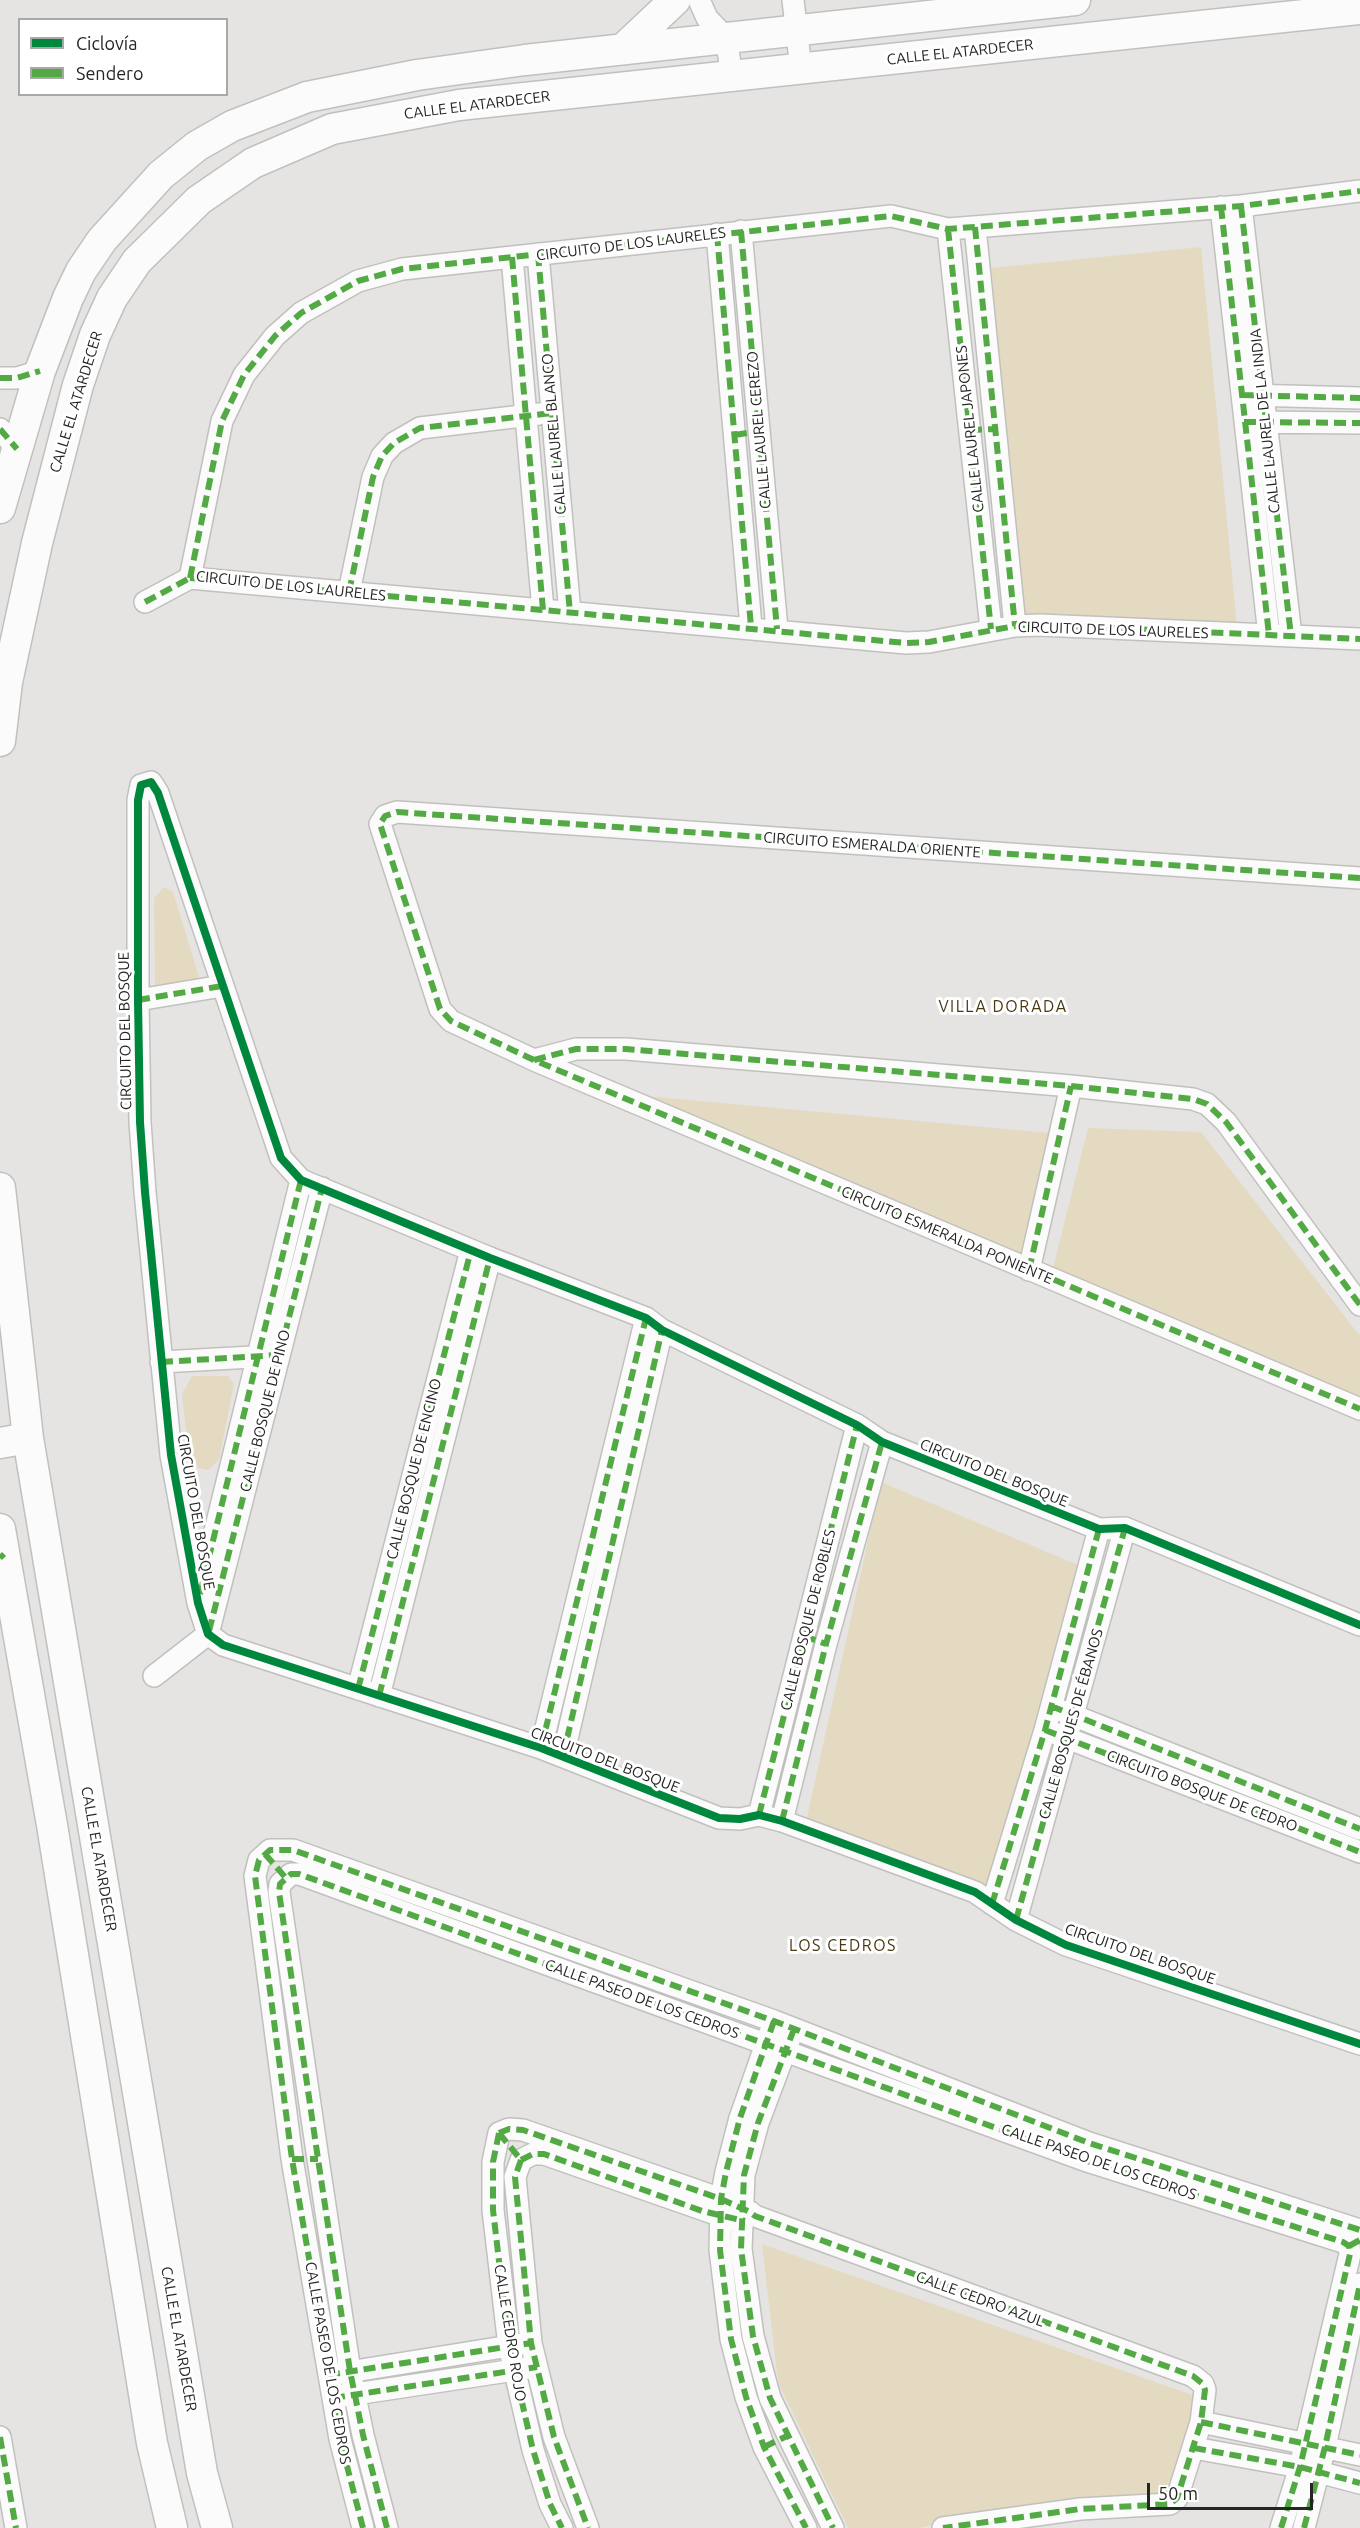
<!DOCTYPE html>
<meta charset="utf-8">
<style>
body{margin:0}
#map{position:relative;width:1360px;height:2528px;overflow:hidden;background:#e5e4e3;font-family:Ubuntu,sans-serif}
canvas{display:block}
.legend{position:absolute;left:18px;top:18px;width:210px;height:78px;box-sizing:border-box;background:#fff;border:2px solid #a8a8a7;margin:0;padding:8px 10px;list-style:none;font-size:18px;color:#252524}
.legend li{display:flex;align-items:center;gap:12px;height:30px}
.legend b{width:30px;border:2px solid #a8a8a7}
.scale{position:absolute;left:1147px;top:2483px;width:166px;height:27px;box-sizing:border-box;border:3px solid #252524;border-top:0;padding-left:8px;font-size:18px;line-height:21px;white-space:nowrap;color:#252524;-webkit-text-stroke:4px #fff;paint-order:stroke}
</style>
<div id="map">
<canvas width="1360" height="2528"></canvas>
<ul class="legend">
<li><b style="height:8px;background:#00873e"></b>Ciclovía</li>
<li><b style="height:8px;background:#53aa44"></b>Sendero</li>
</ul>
<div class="scale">50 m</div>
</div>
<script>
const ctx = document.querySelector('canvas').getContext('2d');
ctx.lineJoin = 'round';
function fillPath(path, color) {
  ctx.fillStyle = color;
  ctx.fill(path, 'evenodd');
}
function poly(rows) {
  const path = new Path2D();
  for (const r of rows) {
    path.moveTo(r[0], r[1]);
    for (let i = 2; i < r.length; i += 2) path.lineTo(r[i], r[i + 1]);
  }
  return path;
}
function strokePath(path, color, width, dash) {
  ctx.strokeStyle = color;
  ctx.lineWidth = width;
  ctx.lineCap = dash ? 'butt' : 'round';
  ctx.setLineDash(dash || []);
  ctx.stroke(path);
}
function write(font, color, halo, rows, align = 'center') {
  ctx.font = font + ' Ubuntu,sans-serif';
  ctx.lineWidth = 6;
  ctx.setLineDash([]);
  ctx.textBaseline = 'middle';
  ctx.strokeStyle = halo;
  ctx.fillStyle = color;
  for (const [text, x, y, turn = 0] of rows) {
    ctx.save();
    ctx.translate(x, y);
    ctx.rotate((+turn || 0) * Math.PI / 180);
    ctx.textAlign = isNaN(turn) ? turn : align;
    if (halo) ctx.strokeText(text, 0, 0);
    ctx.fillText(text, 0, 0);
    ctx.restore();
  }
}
const green = poly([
 [1201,247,1238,637,1025,629,991,268],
 [164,887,173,892,200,980,155,985,154,898],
 [590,1091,1050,1133,1016,1271],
 [1088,1128,1201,1132,1360,1336,1360,1404,1052,1272],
 [192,1376,228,1376,234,1384,219,1460,208,1470,190,1466,182,1394],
 [881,1482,1085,1568,997,1894,804,1831],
 [762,2244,1198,2397,1167,2497,1005,2510,918,2528,848,2528,778,2382]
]);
const street = poly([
 [699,0,707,18,726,38,732,76],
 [793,0,801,69],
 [1241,206,1291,636],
 [1221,207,1269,635],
 [975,227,1015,626],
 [948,229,991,629],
 [741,231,777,629],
 [717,234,751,627],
 [538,254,570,613],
 [512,257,543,610],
 [0,378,17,378,40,371],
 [1250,395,1360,398],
 [1250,422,1360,423],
 [0,429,17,449],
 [190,578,222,421,244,375,275,336,301,313,358,281,402,269,891,216,948,229,1241,206,1360,191],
 [190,578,906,643,929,642,1015,626,1040,625,1360,639],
 [349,592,373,477,382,456,394,443,420,428,539,414],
 [145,602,190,578],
 [1360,878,397,812,385,816,380,824,440,1009,451,1021,534,1060,1360,1409],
 [138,1000,222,986],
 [534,1060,576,1049,626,1049,1071,1086,1193,1099,1207,1104,1226,1122,1360,1305],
 [1029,1270,1071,1086],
 [161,1362,271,1356],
 [199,1596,301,1180],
 [1360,1625,1125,1528,1099,1529,882,1442,857,1425,662,1330,646,1318,490,1258,301,1180,281,1158,158,793,151,782,141,785,138,800,138,1000,140,1122,145,1192,171,1455,198,1603,208,1634,223,1645,541,1748,719,1818,740,1819,759,1815,782,1821,975,1892,1016,1920,1066,1945,1360,2044],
 [154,1676,208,1634,322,1188],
 [358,1689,471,1250],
 [379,1696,490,1258],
 [1062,1711,1360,1829],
 [1054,1733,1360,1852],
 [541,1748,646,1318],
 [563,1756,662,1330],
 [759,1815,857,1425],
 [782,1821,826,1644,882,1442],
 [992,1904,1045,1730,1099,1529],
 [1016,1920,1125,1528],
 [771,2030,740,2118,726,2172,721,2199,720,2250,731,2339,746,2397,764,2447,806,2528],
 [790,2038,758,2123,744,2175,741,2249,753,2336,770,2398,833,2528],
 [499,2133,509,2129,523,2130,721,2199,750,2212,755,2216,1193,2376,1203,2384,1205,2390,1201,2422,1177,2498,1170,2504,1080,2509,943,2528],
 [499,2133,493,2162,493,2210,509,2346,533,2450,550,2504,562,2528],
 [521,2160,515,2177,531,2343,554,2437,588,2528],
 [521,2160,533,2154,544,2154,733,2220],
 [336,2374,522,2344],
 [342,2396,528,2368],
 [1201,2422,1360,2455],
 [0,2437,16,2528],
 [1194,2448,1300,2467,1360,2483],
 [363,2528,340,2439,292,2159,255,1876,259,1860,270,1850,293,1850,774,2021,1089,2143,1360,2230],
 [387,2528,363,2435,350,2371,318,2159,279,1892,280,1884,291,1874,299,1874,1084,2160,1343,2242,1349,2246],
 [1281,2528,1300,2467,1350,2254,1349,2246],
 [1304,2528,1325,2447,1360,2284]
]);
const secondary = poly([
 [623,49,675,0],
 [0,508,40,371,68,298,81,271,102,240,161,175,197,146,232,126,307,97,417,75,525,60,1075,0],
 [0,741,7,682,37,543,78,385,95,335,112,298,137,261,199,200,253,163,332,129,459,105,1360,9],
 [0,1188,28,1438,202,2473,217,2528],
 [0,1443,28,1438],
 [0,1529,52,1825,152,2443,172,2528]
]);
const quiet = poly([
 [1241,206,1291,636],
 [1221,207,1269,635],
 [975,227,1015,626],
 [948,229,991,629],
 [741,231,777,629],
 [717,234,751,627],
 [538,254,570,613],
 [512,257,543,610],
 [0,378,17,378,40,371],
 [1242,395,1360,398],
 [1244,422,1360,423],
 [0,429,17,449],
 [970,430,995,429],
 [735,435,759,431],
 [190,578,222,421,244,375,275,336,301,313,358,281,402,269,891,216,948,229,1241,206,1360,191],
 [190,578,906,643,929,642,1015,626,1040,625,1360,639],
 [349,592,373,477,382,456,394,443,420,428,552,413],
 [145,602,190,578],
 [1360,878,397,812,385,816,380,824,440,1009,451,1021,534,1060,1360,1409],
 [138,1000,222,986],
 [534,1060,576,1049,626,1049,1071,1086,1193,1099,1207,1104,1226,1122,1360,1305],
 [1029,1270,1071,1086],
 [161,1362,279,1355],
 [0,1554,4,1558],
 [200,1594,301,1180],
 [209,1631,322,1188],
 [804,1636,826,1644],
 [358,1689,471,1250],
 [379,1696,490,1258],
 [1051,1706,1360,1829],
 [1045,1730,1360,1852],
 [541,1748,646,1318],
 [563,1756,662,1330],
 [759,1815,857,1425],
 [782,1821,826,1644,882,1442],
 [265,1854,285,1877],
 [992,1904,1045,1730,1099,1529],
 [1016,1920,1125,1528],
 [774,2021,740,2118,726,2172,721,2199,720,2250,731,2339,746,2397,764,2447,806,2528],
 [794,2029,758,2123,744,2175,741,2249,753,2336,770,2398,833,2528],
 [499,2133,509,2129,523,2130,721,2199,750,2212,755,2216,1193,2376,1203,2384,1205,2390,1201,2422,1177,2498,1170,2504,1080,2509,943,2528],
 [499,2133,493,2162,493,2210,509,2346,533,2450,550,2504,562,2528],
 [499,2133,521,2160],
 [292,2159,318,2159],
 [521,2160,515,2177,531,2343,554,2437,588,2528],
 [521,2160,533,2154,544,2154,702,2211,745,2221],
 [1349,2246,1360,2240],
 [328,2375,531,2343],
 [333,2398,537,2367],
 [1201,2422,1360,2455],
 [0,2437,16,2528],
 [764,2447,787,2436],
 [1194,2448,1300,2467,1360,2483],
 [363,2528,340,2439,292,2159,255,1876,259,1860,270,1850,293,1850,774,2021,1089,2143,1360,2230],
 [387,2528,363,2435,350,2371,318,2159,279,1892,280,1884,291,1874,299,1874,1084,2160,1343,2242,1349,2246],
 [1281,2528,1300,2467,1350,2254,1349,2246],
 [1304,2528,1325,2447,1360,2284]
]);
const cycleway = poly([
 [1360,1625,1125,1528,1099,1529,882,1442,857,1425,662,1330,646,1318,490,1258,301,1180,281,1158,158,793,151,782,141,785,138,800,138,1000,140,1122,145,1192,171,1455,198,1603,208,1634,223,1645,541,1748,719,1818,740,1819,759,1815,782,1821,975,1892,1016,1920,1066,1945,1360,2044]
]);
const streetNames = [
 ["CALLE EL ATARDECER",960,52,-6],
 ["CALLE EL ATARDECER",477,105,-7],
 ["CIRCUITO DE LOS LAURELES",631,244,-7],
 ["CALLE EL ATARDECER",76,402,-73],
 ["CALLE LAUREL DE LA INDIA",1265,421,-96],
 ["CALLE LAUREL JAPONES",970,429,-96],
 ["CALLE LAUREL CEREZO",759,430,-95],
 ["CALLE LAUREL BLANCO",554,434,-95],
 ["CIRCUITO DE LOS LAURELES",291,586,6],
 ["CIRCUITO DE LOS LAURELES",1113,630,2],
 ["CIRCUITO ESMERALDA ORIENTE",872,845,4],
 ["CIRCUITO DEL BOSQUE",125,1031,-91],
 ["CIRCUITO ESMERALDA PONIENTE",947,1235,23],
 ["CALLE BOSQUE DE PINO",265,1411,-76],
 ["CALLE BOSQUE DE ENCINO",414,1469,-76],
 ["CIRCUITO DEL BOSQUE",994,1473,22],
 ["CIRCUITO DEL BOSQUE",196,1512,80],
 ["CALLE BOSQUE DE ROBLES",808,1620,-76],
 ["CALLE BOSQUES DE ÉBANOS",1071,1724,-74],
 ["CIRCUITO DEL BOSQUE",605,1760,21],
 ["CIRCUITO BOSQUE DE CEDRO",1202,1791,21],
 ["CALLE EL ATARDECER",99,1859,80],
 ["CIRCUITO DEL BOSQUE",1140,1954,19],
 ["CALLE PASEO DE LOS CEDROS",642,1999,20],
 ["CALLE PASEO DE LOS CEDROS",1099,2162,19],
 ["CALLE CEDRO AZUL",980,2299,20],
 ["CALLE CEDRO ROJO",510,2333,81],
 ["CALLE EL ATARDECER",179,2339,80],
 ["CALLE PASEO DE LOS CEDROS",328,2363,80]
];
const neighbourhoodNames = [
 ["VILLA DORADA",1003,1007],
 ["LOS CEDROS",843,1946]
];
fillPath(green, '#e4dac1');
strokePath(street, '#c1c0bf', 24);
strokePath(secondary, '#c1c0bf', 33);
strokePath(street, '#fbfbfb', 21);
strokePath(secondary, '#fbfbfb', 30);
strokePath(quiet, '#53aa44', 6, [12, 6]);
strokePath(cycleway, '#00873e', 8);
write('15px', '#252524', '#fff', streetNames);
ctx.letterSpacing = '1.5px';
write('16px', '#493710', '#fff', neighbourhoodNames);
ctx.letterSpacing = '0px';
</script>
